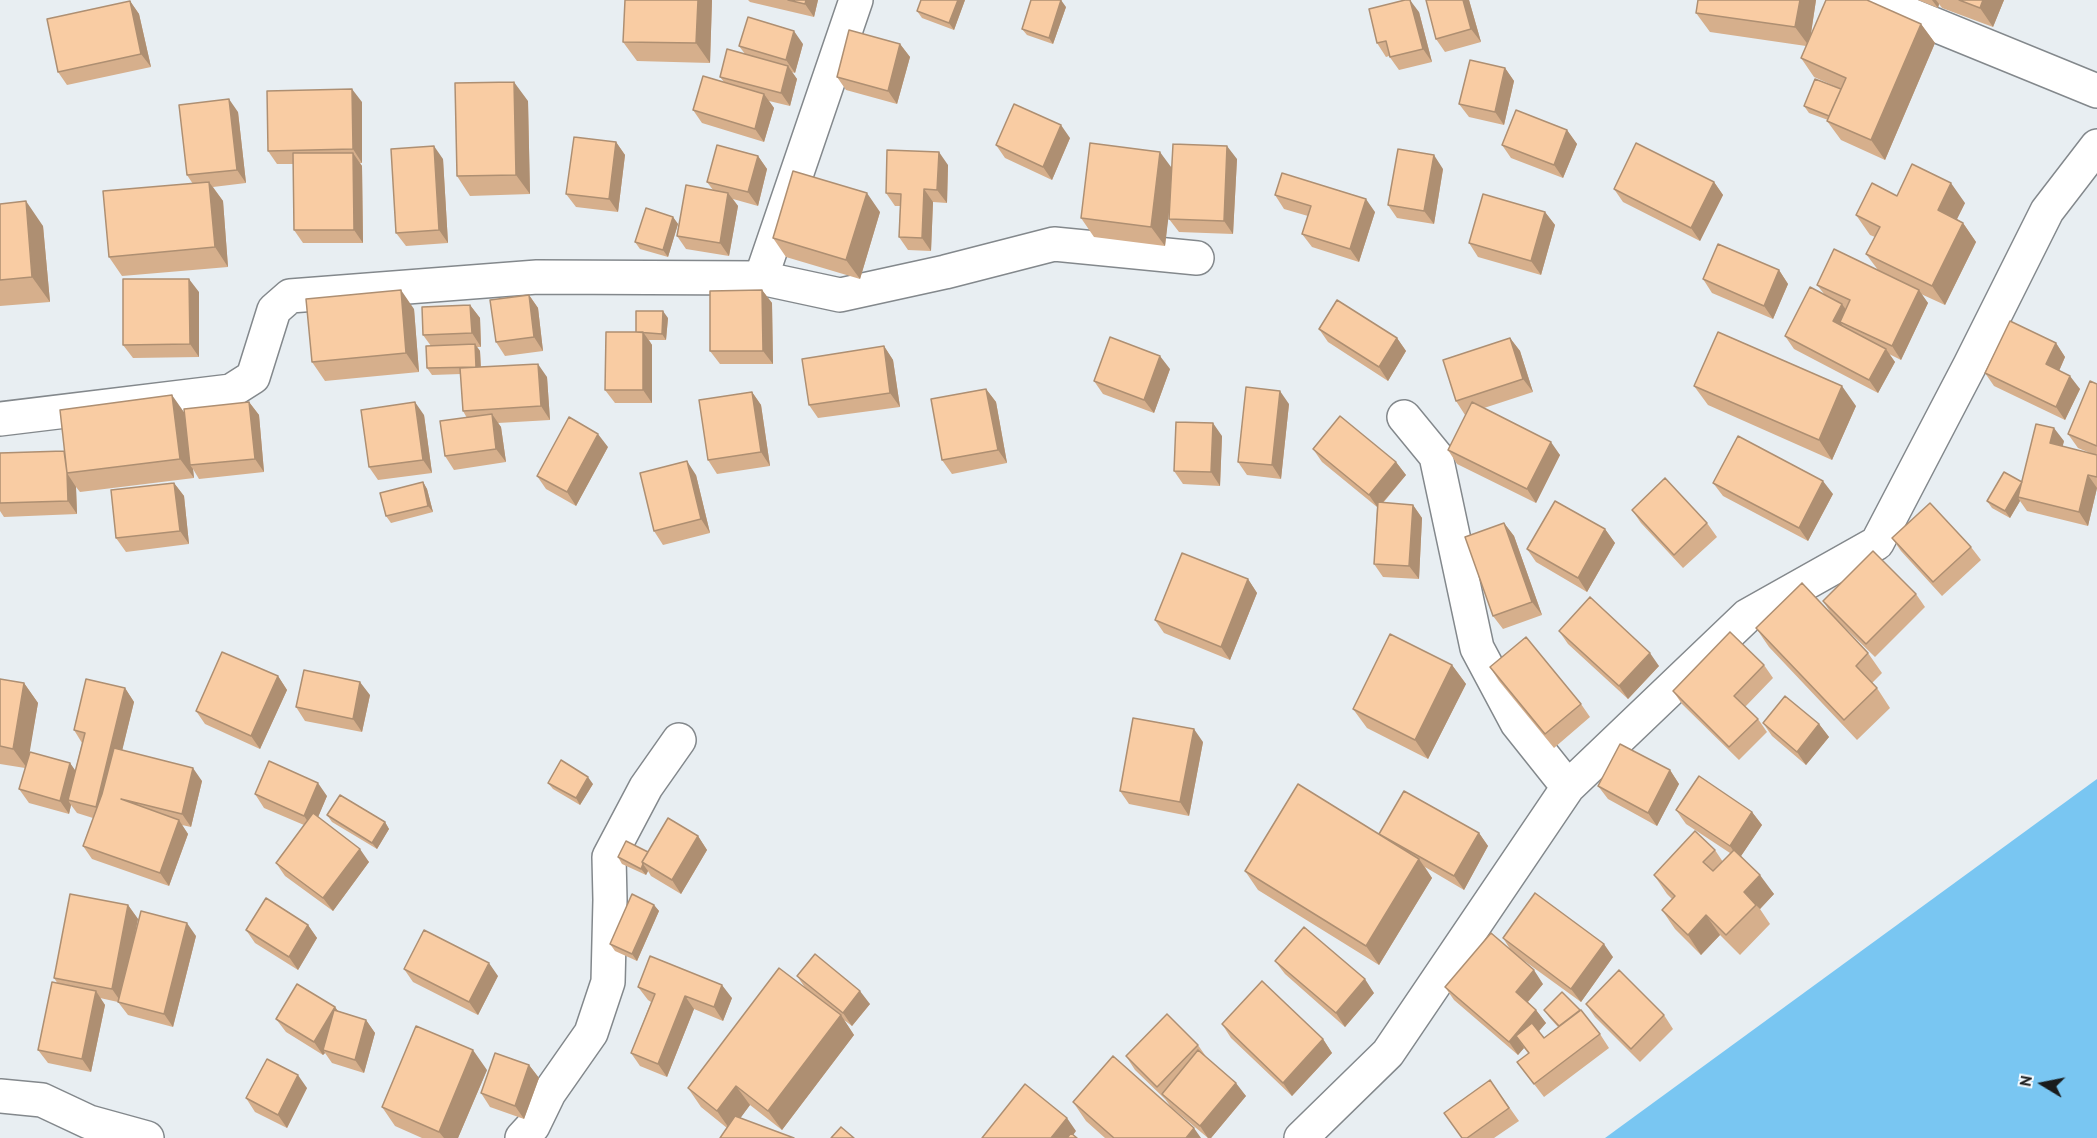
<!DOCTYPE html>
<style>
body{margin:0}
#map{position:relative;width:2097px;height:1138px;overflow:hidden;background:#e8eef2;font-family:"PT Sans",sans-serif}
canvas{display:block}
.north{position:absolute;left:2013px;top:1054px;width:60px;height:60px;-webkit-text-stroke:4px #f5fbff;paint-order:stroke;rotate:280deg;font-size:16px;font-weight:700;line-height:24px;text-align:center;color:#1a1c1d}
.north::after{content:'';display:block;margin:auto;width:21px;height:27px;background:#1a1c1d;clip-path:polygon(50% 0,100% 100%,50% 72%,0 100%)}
</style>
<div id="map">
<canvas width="2097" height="1138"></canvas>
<div class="north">N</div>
</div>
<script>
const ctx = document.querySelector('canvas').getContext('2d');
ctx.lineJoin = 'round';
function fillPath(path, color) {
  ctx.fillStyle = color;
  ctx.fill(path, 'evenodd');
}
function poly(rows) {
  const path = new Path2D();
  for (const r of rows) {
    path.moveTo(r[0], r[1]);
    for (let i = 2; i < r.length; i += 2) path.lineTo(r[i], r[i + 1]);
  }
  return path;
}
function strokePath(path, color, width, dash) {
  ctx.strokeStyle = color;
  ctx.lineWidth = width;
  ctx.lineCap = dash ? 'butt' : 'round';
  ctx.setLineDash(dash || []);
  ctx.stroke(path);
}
const water = poly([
 [2097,779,2097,1138,1605,1138]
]);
const minor = poly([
 [1874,0,2097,91],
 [761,278,856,0],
 [1404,417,1436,456,1477,648,1517,723,1568,787],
 [0,419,231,391,253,377,274,310,290,296,537,277,761,278,840,295,945,272,1054,244,1197,258],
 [0,1096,42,1100,89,1122,147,1138],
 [522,1138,533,1126,549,1093,591,1033,608,982,610,900,609,857,646,787,679,740],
 [1301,1138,1388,1053,1568,787,1747,616,1877,543,1970,365,2047,211,2097,146]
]);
const wall = poly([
 [712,0,710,63,637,61,623,42],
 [748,0,818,0,814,17,750,2],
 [921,0,965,0,954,30,922,18,917,11],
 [1469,0,1481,42,1445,52,1436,39],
 [1816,0,1811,34,1921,24,1935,43,1885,160,1841,140,1827,121,1828,120,1809,113,1804,106,1841,89,1814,77,1801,58,1806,46,1710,32,1696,13],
 [1918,0,2004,0,1993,27,1942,8,1939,4,1938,8],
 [130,1,139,14,151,67,67,85,58,72],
 [1066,7,1053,44,1027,35,1022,29],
 [1419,12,1432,62,1399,70,1389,56,1386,57,1377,43],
 [803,44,795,73,792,72,797,79,790,106,769,101,774,108,764,142,702,123,693,110,724,82,720,77,745,54,739,46],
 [900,44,910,57,897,104,846,90,837,77],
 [1505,68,1514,81,1504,125,1469,117,1459,104],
 [528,101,530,194,470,196,457,176],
 [362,102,362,163,360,163,362,166,363,243,303,243,294,230,293,164,277,164,268,151],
 [238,112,246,183,213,187,223,201,228,267,122,276,109,257,193,184,187,175],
 [1567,130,1577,144,1563,178,1511,158,1502,145],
 [1070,138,1052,180,1005,158,996,145],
 [616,142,625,155,618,212,576,207,566,194],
 [758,156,767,169,758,206,733,199,738,206,729,256,686,249,677,236,713,190,707,182],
 [443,159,448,243,406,246,396,233],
 [1237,159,1233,234,1179,232,1169,219,1170,199,1165,246,1094,237,1081,218,1172,168],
 [948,165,947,203,933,202,931,251,908,250,899,237,900,206,895,206,886,193],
 [1443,169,1434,224,1397,218,1388,205],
 [1714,182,1723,195,1700,241,1623,202,1614,189],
 [1275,195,1375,212,1359,262,1312,247,1302,234,1308,216,1284,209],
 [1897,196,1965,203,1957,219,1963,223,1976,242,1945,305,1921,294,1928,303,1901,360,1889,354,1895,362,1878,393,1794,349,1785,336,1825,295,1817,285,1878,270,1866,254,1875,237,1870,235,1856,215],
 [0,204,43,226,50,302,0,306],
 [880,212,860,279,786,257,773,238],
 [1545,212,1555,225,1541,275,1478,257,1469,243],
 [673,217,678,224,668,257,640,249,635,242],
 [1779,270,1788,284,1773,319,1712,293,1703,279],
 [762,290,772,303,773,364,720,364,710,351],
 [199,292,199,357,133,358,123,345],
 [529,295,538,308,543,351,505,356,496,342],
 [470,305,480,318,481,347,477,347,480,351,481,367,547,377,550,420,498,423,501,427,506,462,454,470,445,456,467,418,463,411,461,374,432,375,427,368,431,346,423,335],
 [414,309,419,372,325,381,312,362],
 [668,318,666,340,649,340,652,345,652,403,615,403,605,390,636,332],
 [1319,329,1397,338,1406,351,1388,381,1328,342],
 [1510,338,1520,351,1533,392,1484,408,1560,455,1536,503,1457,464,1448,450,1466,414,1465,415,1456,401],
 [2056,343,2065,357,2059,371,2080,389,2065,420,1994,386,1985,373],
 [884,346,893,360,900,407,818,418,809,405],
 [1170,369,1154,413,1103,394,1094,381],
 [2097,384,2097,488,2088,526,2027,511,2020,501,2010,518,1992,508,1987,501,2022,482,2064,441,2062,447,2095,455,2078,448,2068,434],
 [1694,386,1856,406,1832,460,1708,405],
 [986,389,996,402,1007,463,952,474,942,460],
 [752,392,761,405,770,466,717,474,708,460],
 [249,402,259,415,264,472,199,479,193,469,194,478,80,492,76,487,77,514,4,517,0,511,0,453,64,451,185,414],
 [1289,404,1281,479,1247,475,1238,462],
 [424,415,432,473,378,480,369,467],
 [1222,436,1220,486,1183,484,1174,471],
 [608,447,576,506,546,489,537,476],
 [1313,449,1396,462,1406,475,1383,503,1413,505,1422,518,1419,579,1383,577,1374,564,1377,507,1322,462],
 [696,475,710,533,663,545,654,531],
 [423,482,427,489,433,512,391,523,386,516],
 [174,483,184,496,189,544,126,552,116,538],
 [1713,483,1833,494,1808,541,1723,496],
 [1632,510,1707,523,1717,537,1683,568,1641,523],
 [1504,523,1514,536,1542,615,1503,629,1493,616],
 [1605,529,1615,543,1587,592,1536,562,1527,549],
 [1892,538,1971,547,1981,560,1942,596,1901,551],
 [1248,579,1257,593,1230,660,1164,633,1155,620],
 [1916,594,1925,607,1875,657,1832,615,1823,601],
 [1756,628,1868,653,1882,673,1872,683,1877,688,1890,708,1857,740,1769,647],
 [1559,631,1659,666,1628,699,1568,644],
 [1452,665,1466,684,1428,759,1367,728,1353,709],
 [1764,665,1773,678,1745,707,1758,719,1767,732,1739,760,1682,704,1673,691],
 [1490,667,1581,704,1590,717,1554,748,1499,681],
 [278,676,287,690,260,749,205,724,196,711],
 [0,679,24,683,38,703,28,758,70,763,75,771,82,743,74,730,125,688,134,702,122,750,202,781,191,827,182,825,188,834,169,886,92,859,83,846,93,818,77,813,71,805,69,814,29,803,19,789,25,768,0,764],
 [370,695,362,732,305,721,296,707],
 [1763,723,1819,724,1829,737,1806,765,1772,736],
 [1203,742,1189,816,1129,804,1120,791],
 [1670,770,1679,784,1657,826,1608,799,1598,786],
 [548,783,593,784,580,805,553,789],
 [255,794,327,796,318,817,369,862,333,911,285,876,276,863,304,825,264,808],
 [1676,810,1752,812,1762,825,1741,856,1774,894,1760,909,1770,924,1740,955,1720,935,1701,955,1675,929,1662,910,1672,899,1667,894,1654,875,1715,850,1723,862,1730,853,1686,824],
 [327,815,385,822,389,829,377,849,332,822],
 [1479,833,1488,846,1464,890,1425,867,1432,878,1379,965,1258,890,1245,871,1381,836,1379,834],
 [698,836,707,850,681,894,651,876,648,871,646,875,622,864,618,857,648,852],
 [128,905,138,919,131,949,196,936,173,1027,128,1015,118,1002,100,998,105,1005,91,1072,48,1063,38,1050,58,984,54,978],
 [654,905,659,911,637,961,615,951,610,944],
 [308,925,317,938,298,970,255,943,246,930],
 [1503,938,1613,957,1581,1002,1512,952],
 [1275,961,1374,993,1345,1027,1285,974],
 [404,969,498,976,478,1015,413,982],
 [797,976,870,1004,852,1026,844,1020,854,1035,782,1130,750,1105,740,1118,727,1128,701,1107,688,1088,806,989],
 [1543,984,1528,1002,1536,1010,1546,1023,1539,1031,1544,1038,1558,1027,1549,1017,1544,1010,1600,1034,1609,1048,1544,1097,1517,1062,1529,1054,1524,1048,1518,1055,1454,1000,1445,987],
 [638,987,732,998,723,1021,694,1009,667,1077,640,1066,631,1053,651,1002,648,1000],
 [1586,1004,1664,1015,1673,1029,1640,1062,1595,1017],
 [335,1007,338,1011,366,1020,375,1033,364,1073,332,1063,325,1053,323,1055,286,1032,276,1019],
 [1222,1024,1323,1039,1332,1053,1292,1096,1231,1038],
 [1198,1045,1207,1058,1246,1096,1211,1138,1208,1138,1171,1107,1165,1099,1135,1070,1126,1056],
 [529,1065,539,1078,524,1119,490,1107,481,1093],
 [487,1070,458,1138,422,1138,395,1126,382,1107],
 [1490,1080,1519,1121,1494,1138,1462,1138],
 [307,1088,287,1128,255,1112,246,1098],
 [1073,1102,1201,1138,1105,1138,1086,1121]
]);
const shadedWall = poly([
 [698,0,712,0,710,63,696,43],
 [806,0,818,0,814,17,805,4],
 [958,0,965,0,954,30,949,23],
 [1061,0,1066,7,1053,44,1049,38],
 [1410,0,1419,12,1432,62,1423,49],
 [1463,0,1469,0,1481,42,1471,29],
 [1800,0,1816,0,1809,46,1795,27],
 [1932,0,1936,0,1939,4,1938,8],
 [1983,0,2004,0,1993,27,1980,8],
 [130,1,139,14,151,67,141,54],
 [1921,24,1935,43,1885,160,1871,140],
 [794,31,803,44,795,73,786,60],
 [900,44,910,57,897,104,888,91],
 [788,66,797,79,790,106,781,93],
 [1505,68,1514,81,1504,125,1495,112],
 [514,82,528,101,530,194,516,175],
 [352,89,362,102,362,163,353,149],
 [764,94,774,108,764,142,755,129],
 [229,99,238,112,246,183,237,170],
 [1061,125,1070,138,1052,180,1043,167],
 [1567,130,1577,144,1563,178,1554,165],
 [616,142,625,155,618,212,609,199],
 [434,146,443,159,448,243,439,230],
 [1227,146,1237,159,1233,234,1224,221],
 [939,152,948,165,947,203,937,190],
 [1160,152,1174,171,1165,246,1151,227],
 [353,153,362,166,363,243,354,230],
 [1434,155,1443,169,1434,224,1424,211],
 [758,156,767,169,758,206,748,192],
 [209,182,223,201,228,267,215,247],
 [1714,182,1723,195,1700,241,1691,228],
 [1951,183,1965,203,1952,229,1938,210],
 [924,189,933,202,931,251,922,238],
 [728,193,738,206,729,256,720,243],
 [867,193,880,212,860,279,846,260],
 [1366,199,1375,212,1359,262,1350,249],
 [26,201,43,226,50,302,32,277],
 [1545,212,1555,225,1541,275,1531,261],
 [673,217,678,224,668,257,663,250],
 [1963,223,1976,242,1945,305,1932,286],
 [1779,270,1788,284,1773,319,1764,306],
 [189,279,199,292,199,357,190,344],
 [401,290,414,309,419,372,406,353],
 [762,290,772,303,773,364,763,351],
 [1919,290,1928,303,1901,360,1892,346],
 [529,295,538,308,543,351,534,337],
 [1842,304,1851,317,1840,322,1845,329,1833,321],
 [470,305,480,318,481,347,472,333],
 [663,311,668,318,666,340,662,334],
 [643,332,652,345,652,403,643,390],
 [1397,338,1406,351,1388,381,1379,367],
 [1510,338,1520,351,1533,392,1523,379],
 [2056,343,2065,357,2056,378,2046,364],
 [475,344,480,351,481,373,476,367],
 [884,346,893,360,900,407,890,393],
 [1886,349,1895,362,1878,393,1869,380],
 [1160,356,1170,369,1154,413,1144,400],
 [538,364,547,377,550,420,541,406],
 [2070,376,2080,389,2065,420,2056,407],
 [1842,386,1856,406,1832,460,1819,440],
 [986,389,996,402,1007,463,998,450],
 [1280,391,1289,404,1281,479,1272,465],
 [752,392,761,405,770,466,761,452],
 [172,395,186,415,190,465,193,469,194,478,180,459],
 [249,402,259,415,264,472,255,459],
 [415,402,424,415,432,473,423,460],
 [492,414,501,427,506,462,496,449],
 [1213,423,1222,436,1220,486,1211,472],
 [2054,428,2064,441,2060,457,2050,443],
 [598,434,608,447,576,506,567,492],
 [1551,442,1560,455,1536,503,1527,489],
 [687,461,696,475,710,533,701,519],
 [1396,462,1406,475,1378,508,1369,495],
 [67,473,76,487,77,514,68,501],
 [2088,475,2097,488,2088,526,2079,512],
 [1823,481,1833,494,1808,541,1799,528],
 [423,482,427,489,433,512,428,506],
 [2022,482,2018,497,2020,501,2010,518,2005,511],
 [174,483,184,496,189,544,180,531],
 [1413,505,1422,518,1419,579,1409,566],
 [1504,523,1514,536,1542,615,1532,602],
 [1605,529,1615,543,1587,592,1578,578],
 [1248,579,1257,593,1230,660,1221,647],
 [1650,653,1659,666,1628,699,1619,686],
 [1452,665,1466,684,1428,759,1415,740],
 [278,676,287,690,260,749,251,736],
 [360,682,370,695,362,732,353,719],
 [24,683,38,703,27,768,13,749],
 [125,688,134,702,105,821,96,807],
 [1819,724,1829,737,1806,765,1797,752],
 [1194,729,1203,742,1189,816,1180,802],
 [70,763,80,777,68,800,71,805,69,814,60,801],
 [193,768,202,781,191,827,182,814],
 [1670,770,1679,784,1657,826,1648,813],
 [588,777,593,784,580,805,576,798],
 [318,783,327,796,313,829,304,816],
 [1752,812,1762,825,1739,859,1730,846],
 [179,820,188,834,169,886,160,873],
 [385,822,389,829,377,849,372,843],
 [1479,833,1488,846,1464,890,1454,876],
 [698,836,707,850,681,894,672,880],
 [360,849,369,862,333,911,323,898],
 [1419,859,1432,878,1379,965,1366,946],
 [643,864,648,871,646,875,641,869],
 [1760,875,1774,894,1760,909,1756,905,1744,892],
 [128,905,138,919,121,1002,112,989],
 [654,905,659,911,637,961,632,954],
 [1706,915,1720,935,1701,955,1688,935],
 [187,923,196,936,173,1027,164,1014],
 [308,925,317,938,298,970,289,957],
 [1604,944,1613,957,1581,1002,1571,989],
 [489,963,498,976,478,1015,469,1002],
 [1534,970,1543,984,1525,1005,1516,992],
 [1365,979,1374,993,1345,1027,1336,1013],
 [722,985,732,998,723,1021,714,1007],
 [96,991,105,1005,91,1072,82,1059],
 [860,991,870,1004,852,1026,843,1013],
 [685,996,694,1009,667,1077,658,1064],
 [335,1007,344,1020,323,1050,325,1053,323,1055,314,1042],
 [1536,1010,1546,1023,1525,1047,1516,1036,1524,1048,1518,1055,1509,1042],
 [841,1015,854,1035,782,1130,768,1111],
 [366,1020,375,1033,364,1073,355,1060],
 [1323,1039,1332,1053,1292,1096,1283,1083],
 [473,1050,487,1070,458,1138,444,1138,439,1132],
 [529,1065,539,1078,524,1119,515,1106],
 [298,1075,307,1088,287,1128,278,1115],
 [1236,1083,1246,1096,1211,1138,1208,1138,1200,1126],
 [736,1086,750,1105,731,1131,717,1111],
 [1067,1118,1076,1131,1071,1138,1051,1138],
 [1194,1128,1201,1138,1186,1138]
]);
const building = poly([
 [625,0,698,0,696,43,623,42,625,0],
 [788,0,806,0,805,4,788,0],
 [921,0,958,0,949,23,917,11,921,0],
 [1031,0,1061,0,1049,38,1022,29,1031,0],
 [1405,0,1410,0,1423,49,1390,57,1386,41,1377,43,1369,9,1405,0],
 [1426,0,1463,0,1471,29,1436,39,1426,0],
 [1698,0,1800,0,1795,27,1696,13,1698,0],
 [1826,0,1867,0,1921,24,1871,140,1827,121,1846,78,1801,58,1826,0],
 [1959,0,1983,0,1980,8,1959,0],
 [130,1,141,54,58,72,47,19,130,1],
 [748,17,794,31,786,60,739,46,748,17],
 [849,30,900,44,888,91,837,77,849,30],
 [727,49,788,66,781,93,720,77,727,49],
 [1470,60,1505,68,1495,112,1459,104,1470,60],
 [703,76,764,94,755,129,693,110,703,76],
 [1815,79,1841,89,1829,116,1804,106,1815,79],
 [514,82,516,175,457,176,455,83,514,82],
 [352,89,353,149,268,151,267,91,352,89],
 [229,99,237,170,187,175,179,105,229,99],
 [1014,104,1061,125,1043,167,996,145,1014,104],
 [1516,110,1567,130,1554,165,1502,145,1516,110],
 [574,137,616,142,609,199,566,194,574,137],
 [1090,143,1160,152,1151,227,1081,218,1090,143],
 [1636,143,1714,182,1691,228,1614,189,1636,143],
 [1173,144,1227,146,1224,221,1169,219,1173,144],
 [717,145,758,156,748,192,707,182,717,145],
 [434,146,439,230,396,233,391,149,434,146],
 [1398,149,1434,155,1424,211,1388,205,1398,149],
 [887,150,939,152,937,190,924,189,922,238,899,237,901,194,886,193,887,150],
 [293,153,353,153,354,230,294,230,293,153],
 [1912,164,1951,183,1938,210,1963,223,1932,286,1866,254,1880,227,1856,215,1872,183,1897,196,1912,164],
 [793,171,867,193,846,260,773,238,793,171],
 [1282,173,1366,199,1350,249,1302,234,1311,206,1275,195,1282,173],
 [209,182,215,247,109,257,103,191,209,182],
 [686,185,728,193,720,243,677,236,686,185],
 [1483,194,1545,212,1531,261,1469,243,1483,194],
 [26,201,32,277,0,280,0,204,26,201],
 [646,208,673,217,663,250,635,242,646,208],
 [1718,244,1779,270,1764,306,1703,279,1718,244],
 [1834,249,1919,290,1892,346,1840,322,1850,300,1817,285,1834,249],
 [123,279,189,279,190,344,123,345,123,279],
 [1810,287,1842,304,1833,321,1886,349,1869,380,1785,336,1810,287],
 [401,290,406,353,312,362,306,299,401,290],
 [762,290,763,351,710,351,710,291,762,290],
 [529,295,534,337,496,342,490,300,529,295],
 [1337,300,1397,338,1379,367,1319,329,1337,300],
 [470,305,472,333,423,335,422,307,470,305],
 [636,311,663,311,662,334,636,332,636,311],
 [2010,321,2056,343,2046,364,2070,376,2056,407,1985,373,2010,321],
 [606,332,643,332,643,390,605,390,606,332],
 [1718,332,1842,386,1819,440,1694,386,1718,332],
 [1110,337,1160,356,1144,400,1094,381,1110,337],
 [1510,338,1523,379,1456,401,1443,360,1510,338],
 [475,344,476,367,427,368,426,346,475,344],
 [884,346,890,393,809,405,802,359,884,346],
 [538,364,541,406,463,411,460,368,538,364],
 [2090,381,2097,384,2097,446,2068,434,2090,381],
 [1246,387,1280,391,1272,465,1238,462,1246,387],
 [986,389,998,450,942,460,931,399,986,389],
 [752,392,761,452,708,460,699,400,752,392],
 [172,395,180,459,67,473,60,410,172,395],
 [249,402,255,459,190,465,184,409,249,402],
 [415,402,423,460,369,467,361,410,415,402],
 [1472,402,1551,442,1527,489,1448,450,1472,402],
 [492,414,496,449,445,456,440,421,492,414],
 [1340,416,1396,462,1369,495,1313,449,1340,416],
 [569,417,598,434,567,492,537,476,569,417],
 [1176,422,1213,423,1211,472,1174,471,1176,422],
 [2036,424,2054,428,2050,443,2097,455,2097,477,2088,475,2079,512,2018,497,2036,424],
 [1738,436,1823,481,1799,528,1713,483,1738,436],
 [64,451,67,473,68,501,0,503,0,453,64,451],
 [687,461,701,519,654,531,640,473,687,461],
 [2004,472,2022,482,2005,511,1987,501,2004,472],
 [1665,478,1707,523,1674,555,1632,510,1665,478],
 [423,482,428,506,386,516,380,493,423,482],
 [174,483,180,531,116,538,111,490,174,483],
 [1555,501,1605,529,1578,578,1527,549,1555,501],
 [1378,502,1413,505,1409,566,1374,564,1378,502],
 [1930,503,1971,547,1933,582,1892,538,1930,503],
 [1504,523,1532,602,1493,616,1465,537,1504,523],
 [1873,551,1916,594,1866,644,1823,601,1873,551],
 [1182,553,1248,579,1221,647,1155,620,1182,553],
 [1802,583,1868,653,1856,666,1877,688,1844,720,1756,628,1802,583],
 [1590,597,1650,653,1619,686,1559,631,1590,597],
 [1730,632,1764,665,1734,696,1758,719,1729,747,1673,691,1730,632],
 [1390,634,1452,665,1415,740,1353,709,1390,634],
 [1526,637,1581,704,1545,734,1490,667,1526,637],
 [222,652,278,676,251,736,196,711,222,652],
 [304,670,360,682,353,719,296,707,304,670],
 [0,679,24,683,13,749,0,746,0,679],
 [86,679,125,688,96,807,68,800,85,733,74,730,86,679],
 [1785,696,1819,724,1797,752,1763,723,1785,696],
 [1133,718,1194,729,1180,802,1120,791,1133,718],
 [1620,744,1670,770,1648,813,1598,786,1620,744],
 [114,748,193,768,182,814,121,799,179,820,160,873,83,846,102,794,114,748],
 [30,752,70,763,60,801,19,789,30,752],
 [561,760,588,777,576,798,548,783,561,760],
 [269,761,318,783,304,816,255,794,269,761],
 [1699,776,1752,812,1730,846,1676,810,1699,776],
 [1298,784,1419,859,1366,946,1245,871,1298,784],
 [1404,791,1479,833,1454,876,1379,834,1404,791],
 [340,795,385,822,372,843,327,815,340,795],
 [313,813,360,849,323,898,276,863,313,813],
 [668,818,698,836,672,880,642,862,668,818],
 [1695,831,1715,850,1703,862,1713,871,1734,850,1760,875,1744,892,1756,905,1726,935,1706,915,1688,935,1662,910,1675,896,1654,875,1695,831],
 [626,841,648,852,642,862,643,864,641,869,618,857,626,841],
 [1535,893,1604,944,1571,989,1503,938,1535,893],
 [70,894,128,905,112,989,54,978,70,894],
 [632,894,654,905,632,954,610,944,632,894],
 [266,898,308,925,289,957,246,930,266,898],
 [141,911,187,923,164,1014,118,1002,141,911],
 [1304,927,1365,979,1336,1013,1275,961,1304,927],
 [424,930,489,963,469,1002,404,969,424,930],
 [1491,933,1534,970,1516,992,1536,1010,1509,1042,1445,987,1491,933],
 [815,954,860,991,843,1013,797,976,815,954],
 [650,956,722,985,714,1007,685,996,658,1064,631,1053,655,994,638,987,650,956],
 [779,968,841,1015,768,1111,736,1086,717,1111,688,1088,779,968],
 [1619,970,1664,1015,1631,1049,1586,1004,1619,970],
 [1262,981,1323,1039,1283,1083,1222,1024,1262,981],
 [52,982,96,991,82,1059,38,1050,52,982],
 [297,984,335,1007,314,1042,276,1019,297,984],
 [1562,992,1580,1010,1559,1026,1544,1010,1562,992],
 [334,1010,366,1020,355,1060,323,1050,334,1010],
 [1581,1010,1600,1034,1534,1084,1517,1062,1529,1053,1516,1036,1532,1023,1544,1038,1581,1010],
 [1167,1014,1198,1045,1157,1087,1126,1056,1167,1014],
 [416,1026,473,1050,439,1132,382,1107,416,1026],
 [1198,1050,1236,1083,1200,1126,1162,1094,1198,1050],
 [495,1053,529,1065,515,1106,481,1093,495,1053],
 [1113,1056,1194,1128,1186,1138,1114,1138,1073,1102,1113,1056],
 [267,1059,298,1075,278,1115,246,1098,267,1059],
 [1490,1080,1509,1108,1467,1138,1462,1138,1444,1113,1490,1080],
 [1025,1084,1067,1118,1051,1138,982,1138,1025,1084],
 [735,1116,794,1138,720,1138,735,1116],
 [841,1127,854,1138,831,1138,841,1127],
 [1071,1133,1077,1138,1067,1138,1071,1133]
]);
fillPath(water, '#79c6f2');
strokePath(minor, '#83888c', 36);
strokePath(minor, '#fff', 33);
fillPath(wall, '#d6af8c');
fillPath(shadedWall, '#ae8f72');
fillPath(building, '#f9cca3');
strokePath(building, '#ae8f72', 1.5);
</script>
